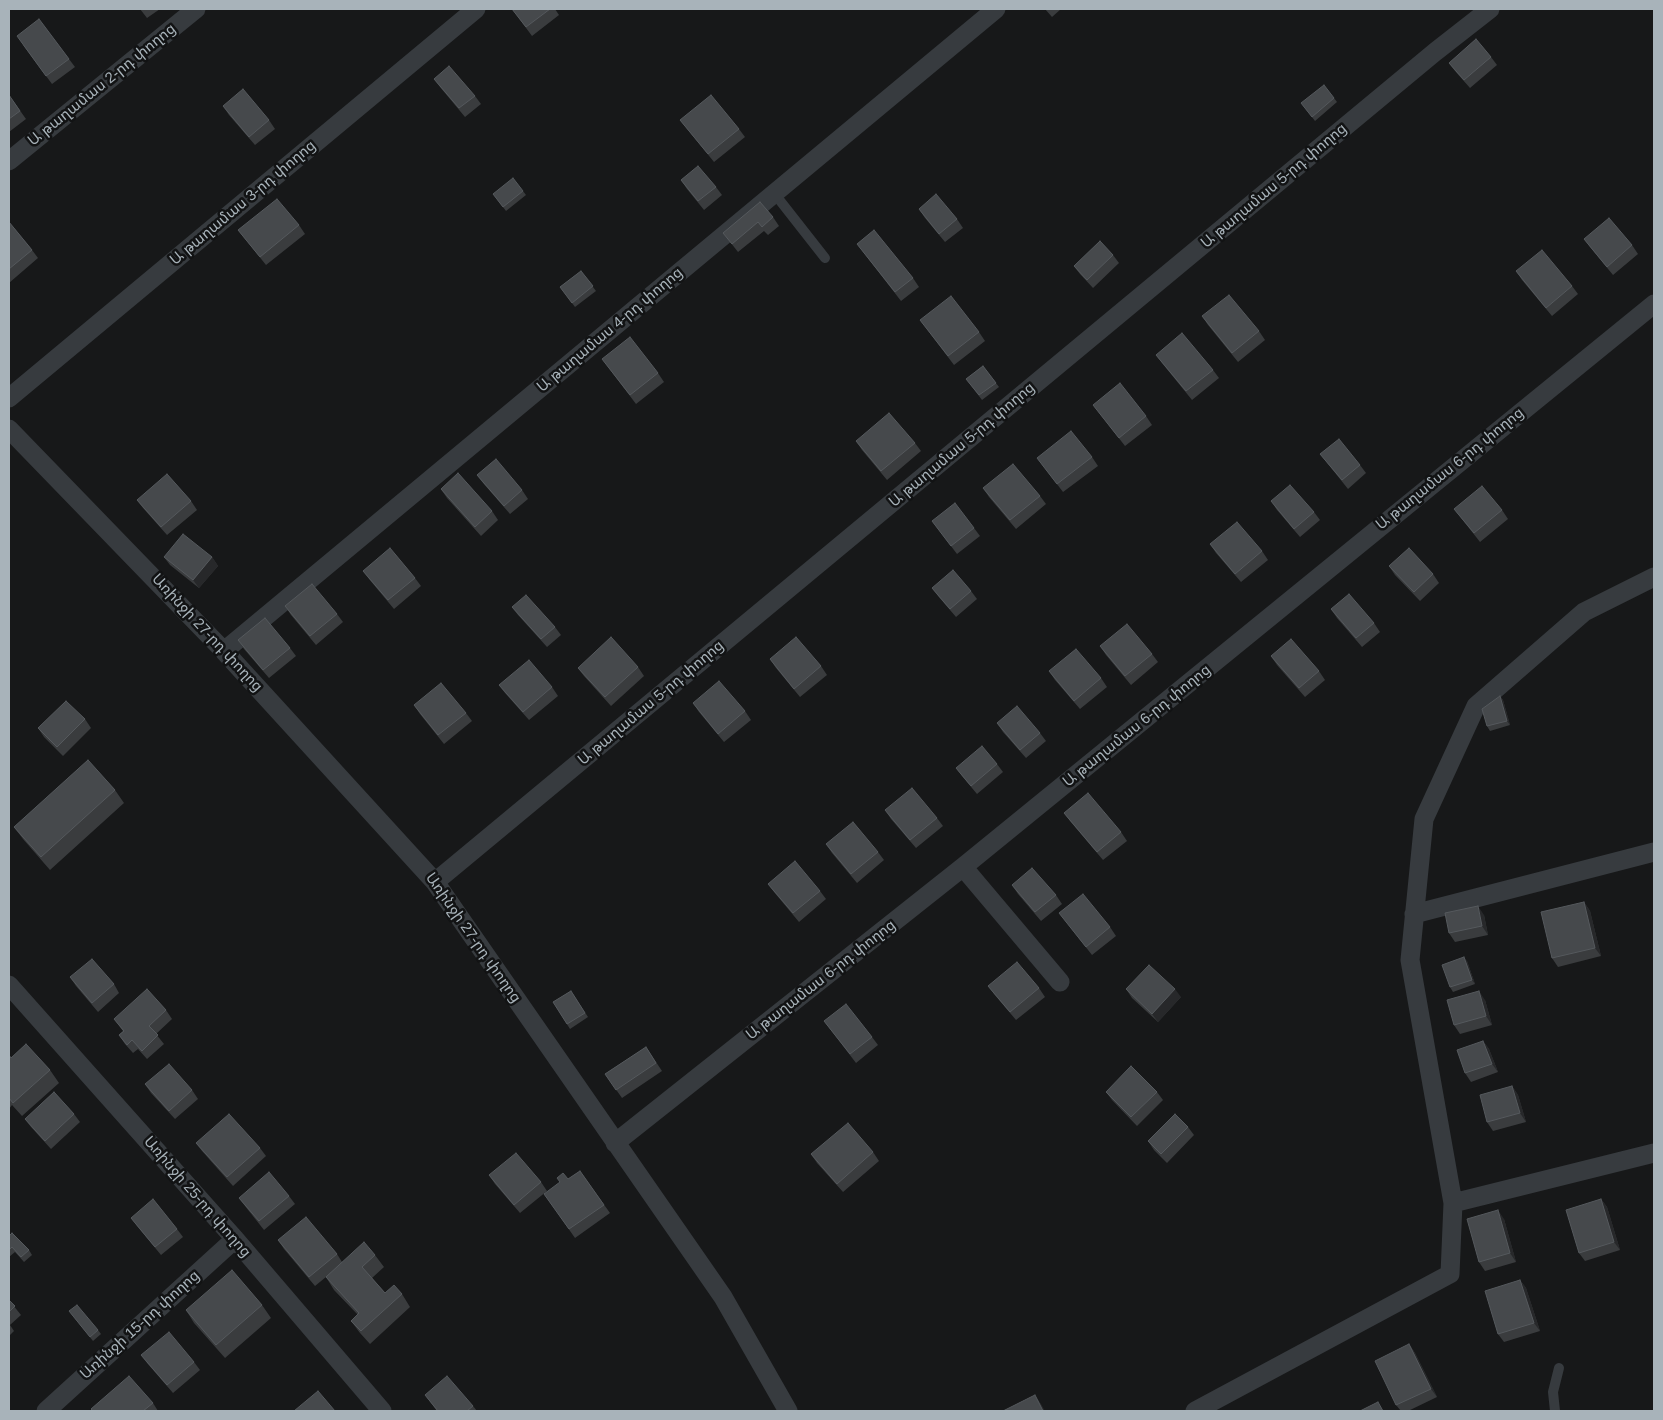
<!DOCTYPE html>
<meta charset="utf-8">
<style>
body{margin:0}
#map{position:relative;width:1663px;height:1420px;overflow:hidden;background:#171819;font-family:Arial,sans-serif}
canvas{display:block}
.frame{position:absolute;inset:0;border:10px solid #a8b3ba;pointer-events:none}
</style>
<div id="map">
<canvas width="1663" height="1420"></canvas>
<div class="frame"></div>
</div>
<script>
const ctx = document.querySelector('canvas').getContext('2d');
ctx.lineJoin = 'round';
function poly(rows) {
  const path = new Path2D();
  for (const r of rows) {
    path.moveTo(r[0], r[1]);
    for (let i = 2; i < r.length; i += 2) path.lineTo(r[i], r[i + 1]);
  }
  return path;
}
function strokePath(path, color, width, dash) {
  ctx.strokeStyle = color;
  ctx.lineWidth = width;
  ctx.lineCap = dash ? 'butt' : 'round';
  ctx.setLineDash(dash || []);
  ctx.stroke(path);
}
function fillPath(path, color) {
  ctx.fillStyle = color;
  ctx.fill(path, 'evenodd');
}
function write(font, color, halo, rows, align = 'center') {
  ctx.font = font + ' Arial,"Noto Sans Armenian",sans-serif';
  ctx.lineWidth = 5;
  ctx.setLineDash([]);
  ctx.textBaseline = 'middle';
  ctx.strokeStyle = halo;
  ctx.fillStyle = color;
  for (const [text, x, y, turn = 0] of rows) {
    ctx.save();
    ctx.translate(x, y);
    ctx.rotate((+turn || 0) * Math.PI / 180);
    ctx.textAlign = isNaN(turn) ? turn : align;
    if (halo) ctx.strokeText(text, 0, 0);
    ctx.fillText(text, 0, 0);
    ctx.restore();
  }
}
const service = poly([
 [774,193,825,258],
 [1555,1411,1553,1392,1559,1368]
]);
const minor = poly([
 [9,161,196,9],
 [9,398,476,9],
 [9,429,224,651,435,882,723,1297,788,1411],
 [224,651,996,9],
 [963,867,1060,982],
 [435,882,1435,52,1490,9],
 [1414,914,1654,852],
 [9,985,235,1239,382,1411],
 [615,1143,963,867,1654,304],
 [1453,1203,1654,1153],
 [46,1411,235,1239],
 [1195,1411,1450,1274,1453,1203,1410,960,1424,819,1476,706,1584,612,1654,577]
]);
const wall = poly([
 [140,9,160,9,147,18],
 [512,9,555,9,559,15,532,36],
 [1045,9,1061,9,1052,17],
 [23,45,69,59,75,67,52,84],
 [1491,57,1497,65,1470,88,1455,71,1449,63],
 [434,79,475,96,481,104,465,117,440,87],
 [9,95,26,119,9,132],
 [1334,98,1337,102,1315,121,1301,103],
 [223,106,269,120,275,129,255,145,229,115],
 [680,120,739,129,745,137,714,162],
 [681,180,716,187,722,195,704,210,687,189],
 [523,191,526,195,506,211,493,194],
 [919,209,957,219,963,228,945,242,925,218],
 [773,217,779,226,768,235,764,231,738,252,723,233],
 [9,222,32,250,38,258,9,283],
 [299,225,305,234,266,265,238,230],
 [1584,239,1632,245,1638,254,1613,275,1590,247],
 [857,244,913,278,919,287,901,301],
 [1113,255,1119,263,1093,288,1080,274,1074,266],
 [581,271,596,291,575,307,560,287],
 [1516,271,1572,286,1578,294,1552,316,1522,280],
 [1202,316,1259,331,1265,340,1238,362,1208,325],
 [920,320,979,332,985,341,954,365],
 [1156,355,1213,370,1219,378,1192,400,1162,363],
 [602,359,658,373,664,382,636,404],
 [983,366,999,387,982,400,966,379],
 [1093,405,1146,416,1152,425,1125,446],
 [856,441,915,443,921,451,887,480,862,450],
 [1320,454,1360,465,1366,473,1348,489],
 [1092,457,1098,466,1063,492,1037,458],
 [477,475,522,490,528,499,510,514,483,483],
 [983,488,1040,496,1046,504,1016,529,989,497],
 [441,489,492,511,498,520,481,536,447,498],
 [137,500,191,501,197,510,167,535,143,508],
 [1271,501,1314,512,1320,520,1300,537,1277,510],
 [1454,509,1502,510,1508,519,1480,542],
 [932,521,974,528,980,536,957,554],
 [1210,544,1262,551,1268,560,1241,582,1216,553],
 [164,557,212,557,218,566,199,588,170,565],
 [1389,566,1433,574,1439,583,1420,601,1395,575],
 [363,571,415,578,421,586,394,609,369,579],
 [932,588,971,591,977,599,956,617,938,596],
 [285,606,337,614,343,622,316,645,291,615],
 [512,607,555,627,561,635,547,647,518,615],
 [1331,609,1374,623,1380,632,1362,647,1337,618],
 [238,640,290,648,296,656,269,678,244,649],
 [1100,646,1152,654,1158,662,1131,685,1106,655],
 [1271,656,1319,671,1325,680,1305,697,1277,665],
 [770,659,821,666,827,675,800,697,776,668],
 [638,667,644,676,611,706,584,676,578,668],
 [1049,671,1101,678,1107,687,1080,709,1055,680],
 [499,685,552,687,558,696,529,720,505,693],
 [1500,696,1503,700,1510,725,1490,731,1487,726],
 [693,703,745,711,751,720,724,742,699,712],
 [414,705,466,713,472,721,444,744,420,714],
 [85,719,91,728,63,756,44,737,38,728],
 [997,723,1040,733,1046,741,1026,758,1003,732],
 [997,764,1003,772,977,794,962,776,956,768],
 [115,790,124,803,50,870,23,839,14,827],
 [885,810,937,818,943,826,916,848,891,819],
 [1064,813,1121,832,1127,841,1103,860,1070,821],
 [826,844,878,852,884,860,857,883,832,853],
 [768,884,820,891,826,899,799,922,774,892],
 [1012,885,1056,895,1062,904,1041,921,1018,894],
 [1584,902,1590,911,1601,956,1558,967,1552,958],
 [1059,913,1110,927,1116,936,1092,955],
 [1484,915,1488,935,1455,942,1449,933],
 [1467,961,1475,984,1453,992,1450,987],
 [70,977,114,984,119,993,98,1012,76,986],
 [988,986,1039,988,1045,997,1016,1020,994,994],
 [1126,989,1181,997,1158,1022,1132,998],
 [571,991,588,1017,570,1029,553,1002],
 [1485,1000,1492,1025,1460,1034,1454,1025],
 [166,1010,172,1019,156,1034,164,1044,147,1059,138,1049,133,1053,125,1044,119,1035,123,1031,114,1019],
 [824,1021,872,1037,878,1045,856,1063],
 [1483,1041,1489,1049,1498,1072,1471,1082,1465,1073],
 [646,1047,662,1071,622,1098,605,1074],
 [9,1055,11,1058,50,1070,59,1083,22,1116,12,1105,9,1109],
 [145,1084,192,1090,198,1099,175,1119,151,1093],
 [1512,1086,1518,1095,1526,1122,1493,1131,1487,1122],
 [1106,1092,1157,1092,1163,1100,1137,1126,1112,1100],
 [74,1114,80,1122,51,1149,31,1127,25,1119],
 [1188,1127,1194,1135,1167,1163,1154,1150,1148,1141],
 [196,1143,260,1148,266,1156,233,1186,202,1151],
 [873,1152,879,1161,843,1192,817,1163,811,1154],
 [580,1171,610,1213,575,1238,544,1194,568,1179],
 [489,1175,541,1182,547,1191,520,1213,495,1184],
 [289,1196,295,1204,264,1230,245,1206,239,1198],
 [1601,1199,1607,1207,1620,1250,1585,1261,1579,1253],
 [131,1218,177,1229,183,1237,161,1255,137,1226],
 [1504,1219,1516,1262,1485,1271,1479,1262],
 [9,1236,29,1250,32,1255,24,1262,15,1252,9,1257],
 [278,1240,337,1254,342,1262,375,1255,384,1267,372,1278,385,1293,402,1294,410,1307,370,1344,360,1333,351,1321,358,1315,334,1290,326,1277,315,1286,284,1249],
 [1520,1280,1526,1288,1540,1331,1504,1342,1498,1334],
 [9,1300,21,1315,10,1325,14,1331,9,1336],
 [262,1305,271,1318,225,1358,194,1323,186,1310],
 [69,1311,98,1330,101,1334,93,1341],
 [1409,1344,1415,1353,1437,1397,1408,1411,1401,1411,1396,1405],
 [141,1355,194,1362,200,1370,173,1393,147,1363],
 [425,1395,473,1406,477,1411,437,1411],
 [153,1403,158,1411,93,1411]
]);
const shadedWall = poly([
 [212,557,218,566,199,588,193,580],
 [1500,696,1503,700,1510,725,1507,721],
 [1584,902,1590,911,1601,956,1595,948],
 [1478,906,1484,915,1488,935,1482,926],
 [1464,957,1467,961,1475,984,1472,980],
 [1175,989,1181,997,1158,1022,1152,1014],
 [1479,991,1485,1000,1492,1025,1486,1016],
 [1483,1041,1489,1049,1498,1072,1492,1064],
 [1512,1086,1518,1095,1526,1122,1520,1113],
 [1601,1199,1607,1207,1620,1250,1614,1242],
 [1498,1210,1504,1219,1516,1262,1510,1253],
 [1520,1280,1526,1288,1540,1331,1534,1323],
 [1409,1344,1415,1353,1437,1397,1431,1389],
 [1035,1395,1041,1404,1045,1411,1043,1411]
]);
const building = poly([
 [512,9,550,9,526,27,512,9],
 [39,19,69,59,46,76,17,36,39,19],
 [1476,39,1491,57,1464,80,1449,63,1476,39],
 [449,66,475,96,459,108,434,79,449,66],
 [1324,85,1334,98,1312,117,1301,103,1324,85],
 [243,89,269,120,249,137,223,106,243,89],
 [9,95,20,111,9,119,9,95],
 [711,95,739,129,708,154,680,120,711,95],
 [698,166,716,187,698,201,681,180,698,166],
 [513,178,523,191,503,207,493,194,513,178],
 [936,194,957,219,939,234,919,209,936,194],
 [277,199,299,225,260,257,238,230,277,199],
 [760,202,773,217,762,227,758,222,732,244,723,233,760,202],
 [1609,218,1632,245,1607,267,1584,239,1609,218],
 [9,222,32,250,9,269,9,222],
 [874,230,913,278,895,292,857,244,874,230],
 [1100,241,1113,255,1087,280,1074,266,1100,241],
 [1542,250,1572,286,1546,308,1516,271,1542,250],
 [581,271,593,286,572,303,560,287,581,271],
 [1229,295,1259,331,1232,353,1202,316,1229,295],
 [951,296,979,332,948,356,920,320,951,296],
 [1182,333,1213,370,1186,391,1156,355,1182,333],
 [630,337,658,373,630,395,602,359,630,337],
 [983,366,996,383,979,395,966,379,983,366],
 [1120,383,1146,416,1119,438,1093,405,1120,383],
 [889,413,915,443,881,471,856,441,889,413],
 [1071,431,1092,457,1057,484,1037,458,1071,431],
 [1339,439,1360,465,1342,480,1320,454,1339,439],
 [496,459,522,490,504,506,477,475,496,459],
 [1013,464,1040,496,1010,520,983,488,1013,464],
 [458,473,492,511,475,527,441,489,458,473],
 [167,474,191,501,161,527,137,500,167,474],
 [1290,485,1314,512,1294,529,1271,501,1290,485],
 [1482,486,1502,510,1474,533,1454,509,1482,486],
 [955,503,974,528,951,546,932,521,955,503],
 [1237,522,1262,551,1235,574,1210,544,1237,522],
 [183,534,212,557,193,580,164,557,183,534],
 [390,548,415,578,388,600,363,571,390,548],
 [1409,548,1433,574,1414,592,1389,566,1409,548],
 [953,570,971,591,950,609,932,588,953,570],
 [312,584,337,614,310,636,285,606,312,584],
 [1349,594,1374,623,1356,638,1331,609,1349,594],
 [526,595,555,627,541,639,512,607,526,595],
 [265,618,290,648,263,670,238,640,265,618],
 [1127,624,1152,654,1125,676,1100,646,1127,624],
 [611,637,638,667,605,697,578,668,611,637],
 [796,637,821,666,794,689,770,659,796,637],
 [1291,639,1319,671,1299,688,1271,656,1291,639],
 [1076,649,1101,678,1074,701,1049,671,1076,649],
 [529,660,552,687,523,712,499,685,529,660],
 [719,681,745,711,718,734,693,703,719,681],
 [441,683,466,713,438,735,414,705,441,683],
 [1500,696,1507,721,1487,726,1482,709,1500,696],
 [66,701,85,719,57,747,38,728,66,701],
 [1017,706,1040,733,1020,750,997,723,1017,706],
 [982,746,997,764,971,786,956,768,982,746],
 [88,760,115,790,41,857,14,827,88,760],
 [912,788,937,818,910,840,885,810,912,788],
 [1088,793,1121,832,1097,852,1064,813,1088,793],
 [853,822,878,852,851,874,826,844,853,822],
 [795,861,820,891,793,913,768,884,795,861],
 [1032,868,1056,895,1035,912,1012,885,1032,868],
 [1083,894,1110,927,1086,947,1059,913,1083,894],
 [1584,902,1595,948,1552,958,1541,912,1584,902],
 [1478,906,1482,926,1449,933,1445,913,1478,906],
 [1464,957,1472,980,1450,987,1442,965,1464,957],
 [92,959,114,984,92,1003,70,977,92,959],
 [1017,962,1039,988,1010,1012,988,986,1017,962],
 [1149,965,1175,989,1152,1014,1126,989,1149,965],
 [147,989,166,1010,149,1026,158,1035,142,1051,132,1040,127,1045,119,1035,124,1031,114,1019,147,989],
 [571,991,585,1013,567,1024,553,1002,571,991],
 [1479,991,1486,1016,1454,1025,1447,1000,1479,991],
 [846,1004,872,1037,850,1054,824,1021,846,1004],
 [1483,1041,1492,1064,1465,1073,1457,1050,1483,1041],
 [26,1044,50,1070,13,1103,9,1098,9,1055,11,1058,26,1044],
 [646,1047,656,1063,616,1090,605,1074,646,1047],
 [169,1064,192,1090,169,1111,145,1084,169,1064],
 [1131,1066,1157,1092,1131,1117,1106,1092,1131,1066],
 [1512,1086,1520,1113,1487,1122,1480,1095,1512,1086],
 [54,1092,74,1114,45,1141,25,1119,54,1092],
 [229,1114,260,1148,227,1177,196,1143,229,1114],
 [1175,1114,1188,1127,1161,1154,1148,1141,1175,1114],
 [848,1123,873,1152,837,1184,811,1154,848,1123],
 [516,1153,541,1182,514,1205,489,1175,516,1153],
 [580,1171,604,1205,569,1229,544,1194,560,1182,557,1178,563,1173,568,1179,580,1171],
 [269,1172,289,1196,259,1221,239,1198,269,1172],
 [153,1199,177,1229,155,1247,131,1218,153,1199],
 [1601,1199,1614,1242,1579,1253,1566,1210,1601,1199],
 [1498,1210,1510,1253,1479,1262,1467,1219,1498,1210],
 [306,1217,337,1254,309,1277,278,1240,306,1217],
 [12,1233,29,1250,21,1257,12,1247,9,1250,9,1236,12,1233],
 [364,1242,375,1255,362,1267,385,1293,394,1285,402,1294,361,1331,351,1321,359,1313,326,1277,364,1242],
 [232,1270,262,1305,216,1345,186,1310,232,1270],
 [1520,1280,1534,1323,1498,1334,1485,1291,1520,1280],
 [9,1300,15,1306,9,1312,9,1300],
 [77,1305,98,1330,90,1337,69,1311,77,1305],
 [169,1332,194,1362,167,1385,141,1355,169,1332],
 [1409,1344,1431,1389,1396,1405,1375,1361,1409,1344],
 [129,1376,153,1403,143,1411,93,1411,91,1409,129,1376],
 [447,1376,473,1406,467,1411,438,1411,425,1395,447,1376],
 [318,1391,335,1411,294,1411,318,1391],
 [1035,1395,1043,1411,1003,1411,1035,1395],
 [1378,1402,1383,1411,1360,1411,1378,1402]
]);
const streetNames = [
 ["Ա թաղամաս 2-րդ փողոց",102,85,-39],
 ["Ա թաղամաս 5-րդ փողոց",1274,186,-40],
 ["Ա թաղամաս 3-րդ փողոց",243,203,-40],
 ["Ա թաղամաս 4-րդ փողոց",610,330,-40],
 ["Ա թաղամաս 5-րդ փողոց",962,445,-40],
 ["Ա թաղամաս 6-րդ փողոց",1450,469,-39],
 ["Առինջի 27-րդ փողոց",207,633,47],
 ["Ա թաղամաս 5-րդ փողոց",651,703,-40],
 ["Ա թաղամաս 6-րդ փողոց",1137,726,-39],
 ["Առինջի 27-րդ փողոց",473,938,55],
 ["Ա թաղամաս 6-րդ փողոց",821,980,-38],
 ["Առինջի 25-րդ փողոց",197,1197,49],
 ["Առինջի 15-րդ փողոց",140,1325,-42]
];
strokePath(service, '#373b3f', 10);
strokePath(minor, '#373b3f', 19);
fillPath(wall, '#3a3c3e');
fillPath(shadedWall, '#27282a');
fillPath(building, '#46494c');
strokePath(building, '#55595d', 1);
write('15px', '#a8b3ba', '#121314', streetNames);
</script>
